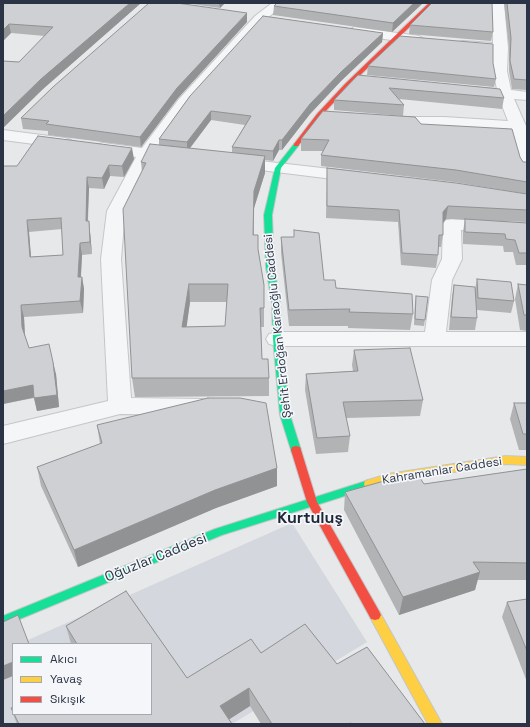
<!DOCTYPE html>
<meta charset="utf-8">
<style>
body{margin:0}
#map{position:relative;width:530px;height:727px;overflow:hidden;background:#e6e8ea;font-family:"Space Grotesk",sans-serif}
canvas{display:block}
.frame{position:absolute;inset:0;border:4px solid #2b3445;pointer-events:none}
.legend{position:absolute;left:12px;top:643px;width:140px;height:72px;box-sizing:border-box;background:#f4f6f9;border:1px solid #a4a8b1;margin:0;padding:5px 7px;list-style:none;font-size:12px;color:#2b3445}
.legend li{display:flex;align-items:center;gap:8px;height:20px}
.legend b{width:20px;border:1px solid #a4a8b1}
</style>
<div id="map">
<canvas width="530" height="727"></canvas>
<div class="frame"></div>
<ul class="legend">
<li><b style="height:5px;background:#16e098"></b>Akıcı</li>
<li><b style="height:5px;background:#ffcf43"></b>Yavaş</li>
<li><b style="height:5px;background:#f24e42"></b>Sıkışık</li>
</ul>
</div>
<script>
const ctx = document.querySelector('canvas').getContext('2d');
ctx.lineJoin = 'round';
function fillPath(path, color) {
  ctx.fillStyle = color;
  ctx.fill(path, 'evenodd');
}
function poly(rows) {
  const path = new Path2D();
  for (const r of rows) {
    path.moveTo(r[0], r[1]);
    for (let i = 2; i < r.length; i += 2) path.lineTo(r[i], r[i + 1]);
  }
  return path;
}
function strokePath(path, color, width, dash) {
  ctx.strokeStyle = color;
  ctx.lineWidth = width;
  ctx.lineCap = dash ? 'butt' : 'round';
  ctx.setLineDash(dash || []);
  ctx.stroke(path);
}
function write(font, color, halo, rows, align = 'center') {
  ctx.font = font + ' "Space Grotesk",sans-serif';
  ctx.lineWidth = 3.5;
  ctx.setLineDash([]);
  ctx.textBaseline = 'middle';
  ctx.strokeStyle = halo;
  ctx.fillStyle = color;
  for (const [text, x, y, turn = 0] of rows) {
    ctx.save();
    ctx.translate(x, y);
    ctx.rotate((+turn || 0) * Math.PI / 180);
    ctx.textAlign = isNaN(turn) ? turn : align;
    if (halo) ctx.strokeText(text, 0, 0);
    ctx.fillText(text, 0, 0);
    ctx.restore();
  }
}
const built = poly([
 [292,523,367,642,232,724,3,724,3,651,13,647,13,714,151,714,151,644,19,644]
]);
const street = poly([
 [272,3,285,3,263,22,189,105,157,150,180,154,182,157,180,160,174,162,152,159,125,211,121,259,131,398,202,399,210,401,214,407,210,413,202,415,120,414,3,444,3,426,108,401,101,259,107,211,136,157,103,153,97,151,95,148,97,145,103,143,142,148,179,99,255,16,272,3],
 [492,3,504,3,508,48,507,71,511,90,527,92,527,100,514,99,526,126,527,173,521,172,519,168,512,147,511,130,444,127,390,127,385,125,382,122,385,119,390,117,444,117,508,121,499,98,472,95,467,94,465,91,467,88,472,87,497,89,493,71,493,51,463,49,458,48,456,45,458,42,463,41,493,43,492,3],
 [354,27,419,36,426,40,419,44,349,34,348,31,354,27],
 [3,130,65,138,71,140,73,143,71,146,65,148,3,140,3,130],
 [234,158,357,172,363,173,365,177,363,181,357,182,228,166,226,163,228,160,234,158],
 [452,219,527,224,527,234,461,230,462,259,452,280,446,332,527,332,527,346,277,346,269,344,266,339,269,334,277,332,425,332,432,280,442,259,443,224,446,220,452,219]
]);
const fast = poly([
 [296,143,299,145,281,168,272,215,274,267,280,303,281,339,290,415,301,450,300,453,296,454,292,453,291,450,280,415,273,339,272,303,266,267,264,215,275,168,294,144,296,143],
 [369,480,373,481,374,484,373,487,222,535,3,626,3,616,215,529,369,480]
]);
const slow = poly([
 [506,456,527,457,527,465,506,464,388,482,369,488,365,487,364,484,365,481,388,474,506,456],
 [375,610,379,611,442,724,428,724,369,615,371,611,375,610]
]);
const jam = poly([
 [429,3,434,3,349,86,321,116,298,146,294,146,294,144,317,114,345,84,429,3],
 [296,446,300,447,301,450,317,502,379,611,381,615,379,619,375,620,371,619,307,502,291,450,292,447,296,446]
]);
const wall = poly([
 [141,3,43,89,4,127,3,127,3,61,19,62,45,36,11,33,3,41,3,4],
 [185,3,225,3,220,8],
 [423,3,392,32,273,15,274,6],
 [504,3,527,3,527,90,512,89,509,71,509,48],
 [247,22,178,98,141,147,48,135,48,131,23,129,21,118],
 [410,25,493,32,491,41,409,34],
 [383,33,382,42,341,81,310,114,282,150,279,150,273,161,265,160,265,173,254,208,254,235,258,249,264,285,264,327,261,327,262,359,269,378,269,396,135,397,132,378,142,172,141,162,159,145,159,139,190,96],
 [211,120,245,125,232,147,232,153,190,148],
 [190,302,227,302,225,326,186,327],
 [368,66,496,79,494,87,367,75],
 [358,75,504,98,502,109,399,99,404,105,403,116,334,110,334,100],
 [421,124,520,157,523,162,527,162,527,194,454,182,321,166,321,155,323,151,301,151,301,139],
 [134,159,124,177,110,176,104,189,89,188,88,221,89,221,92,254,82,255,81,277,82,277,84,289,83,313,24,317,25,335,29,348,56,374,59,407,37,411,34,398,3,404,3,166,17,166],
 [62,229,63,255,31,257,29,232],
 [327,168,527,194,527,222,446,219,443,222,443,235,441,247,438,247,438,255,436,268,401,265,398,222,326,218],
 [465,219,527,223,527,265,516,265,513,252,504,252,503,246,463,244,463,232],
 [281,237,294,237,324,280,336,288,413,314,410,330,348,328,348,326,289,326,281,253],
 [477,279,514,301,511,313,477,310,477,318,475,330,449,330,452,297,454,285,475,289],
 [518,284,527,285,527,331,520,330,515,299],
 [416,296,428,297,424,326,414,325,415,302],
 [354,350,423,400,420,416,346,418,350,436,348,452,316,454,305,390,306,374,353,371,352,365],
 [514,403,527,403,527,450,519,450,510,419],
 [97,425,277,468,277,486,216,508,78,567,41,486,37,467,100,444],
 [527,469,527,580,477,580,475,590,399,615,344,510,345,492,424,484],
 [126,591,187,678,251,639,261,653,305,624,337,664,367,647,425,724,261,724,250,706,229,719,232,724,17,724,13,714,151,714,151,644,71,644,66,626],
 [527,599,527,682,502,617,507,602]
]);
const shadedWall = poly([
 [130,3,141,3,43,89,4,127,3,122,3,116,41,79],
 [219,3,225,3,220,8],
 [414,3,423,3,392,32,393,23],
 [247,13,247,22,178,98,141,147,140,137,177,88],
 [9,24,11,33,3,41,3,30],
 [383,33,382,42,341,81,310,114,282,150,282,140,310,104,341,72],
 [211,111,211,120,187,152,187,142],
 [279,140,279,150,273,161,273,151],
 [132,148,134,159,124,177,122,166],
 [265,156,265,173,254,208,253,253,254,191],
 [109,165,110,176,104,189,102,178],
 [87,177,89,188,87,233,86,221],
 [448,206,446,219,442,224,443,212],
 [27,220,29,232,32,269,30,257],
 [89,221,92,254,90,242],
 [80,243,82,255,80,289,78,277],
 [82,277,84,289,83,313,80,301],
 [189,284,190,302,184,346,182,327],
 [21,305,24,317,25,339,22,327],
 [53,362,56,374,59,407,37,411,34,398],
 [33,385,36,397,3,404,3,391],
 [277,468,277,486,216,508,78,567,74,550,215,490],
 [480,572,475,590,399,615,403,597],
 [13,662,13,676,3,680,3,666],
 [249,688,250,706,222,724,220,706]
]);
const building = poly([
 [7,3,130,3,41,79,3,116,3,61,19,62,53,27,9,24,3,30,3,4,7,3],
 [149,3,177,3,247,13,177,88,140,137,46,124,49,121,21,118,53,87,149,3],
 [277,3,414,3,393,23,274,6,277,3],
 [432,3,492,3,493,32,410,25,432,3],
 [507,3,527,3,527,80,514,79,510,61,511,38,507,3],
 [263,16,383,33,341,72,310,104,282,140,279,140,273,151,232,147,251,116,211,111,187,142,159,139,190,96,263,16],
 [400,36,493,44,493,63,496,79,368,66,400,36],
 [358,75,500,89,504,98,389,88,404,105,334,100,358,75],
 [323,111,415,117,421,124,512,129,520,157,523,162,527,162,527,182,456,170,321,155,329,140,301,139,323,111],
 [38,136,132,148,122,166,109,165,102,178,87,177,86,221,89,221,90,242,80,243,78,277,82,277,80,301,21,305,22,327,29,348,49,344,53,362,57,395,34,398,33,385,3,391,3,166,17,166,38,136],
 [61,218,63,255,30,257,27,220,61,218],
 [150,144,265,156,254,191,253,235,258,235,258,249,264,285,264,308,260,308,262,359,268,359,269,378,132,378,123,209,146,163,141,162,150,144],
 [189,284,228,284,225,326,182,327,189,284],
 [327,168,456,183,527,194,527,210,448,206,443,212,443,235,439,235,438,255,402,253,399,210,327,206,327,168],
 [465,219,527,223,527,253,519,253,515,240,506,239,505,234,465,232,465,219],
 [294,230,319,233,324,280,335,280,336,288,412,294,413,314,349,312,350,309,289,310,281,237,294,237,294,230],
 [477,279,511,282,514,301,478,298,477,279],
 [518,284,527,285,527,315,524,315,518,284],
 [454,285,475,287,477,318,451,317,454,285],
 [416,296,428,297,425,320,415,319,416,296],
 [410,348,423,400,343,402,350,436,317,438,306,374,358,371,354,350,410,348],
 [208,398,240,398,266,403,277,468,215,490,74,550,37,467,102,443,97,425,208,398],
 [514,403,527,403,527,434,523,434,514,403],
 [527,469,527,563,473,562,480,572,403,597,345,492,416,472,424,484,527,469],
 [126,591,187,678,251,639,261,653,305,624,337,664,367,647,425,724,352,724,351,723,348,724,272,724,249,688,220,706,232,724,19,724,14,714,151,714,151,644,77,644,66,626,126,591],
 [527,599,527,651,507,602,527,599],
 [18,615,29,644,13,644,13,662,3,666,3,622,18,615],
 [13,707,13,712,11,708,13,707]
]);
const streetNames = [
 ["Şehit Erdoğan Karaoğlu Caddesi",278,326,-96],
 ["Kahramanlar Caddesi",442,471,-9]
];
const nearStreetnames = [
 ["Oğuzlar Caddesi",156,558,-22]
];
const districtNames = [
 ["Kurtuluş",310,519]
];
fillPath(built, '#d4d7dd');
strokePath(street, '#c4c6c8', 2);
strokePath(fast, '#c4c6c8', 2);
strokePath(slow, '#c4c6c8', 2);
strokePath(jam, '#c4c6c8', 2);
fillPath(street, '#f5f6f7');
fillPath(fast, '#16e098');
fillPath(slow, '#ffcf43');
fillPath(jam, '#f24e42');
fillPath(wall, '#b1b3b5');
fillPath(shadedWall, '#909294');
fillPath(building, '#ced0d3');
strokePath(building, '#909294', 1);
write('12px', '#2b3445', '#f4f6f9', streetNames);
write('14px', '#2b3445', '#f4f6f9', nearStreetnames);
write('bold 16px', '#1d2536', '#f4f6f9', districtNames);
</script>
